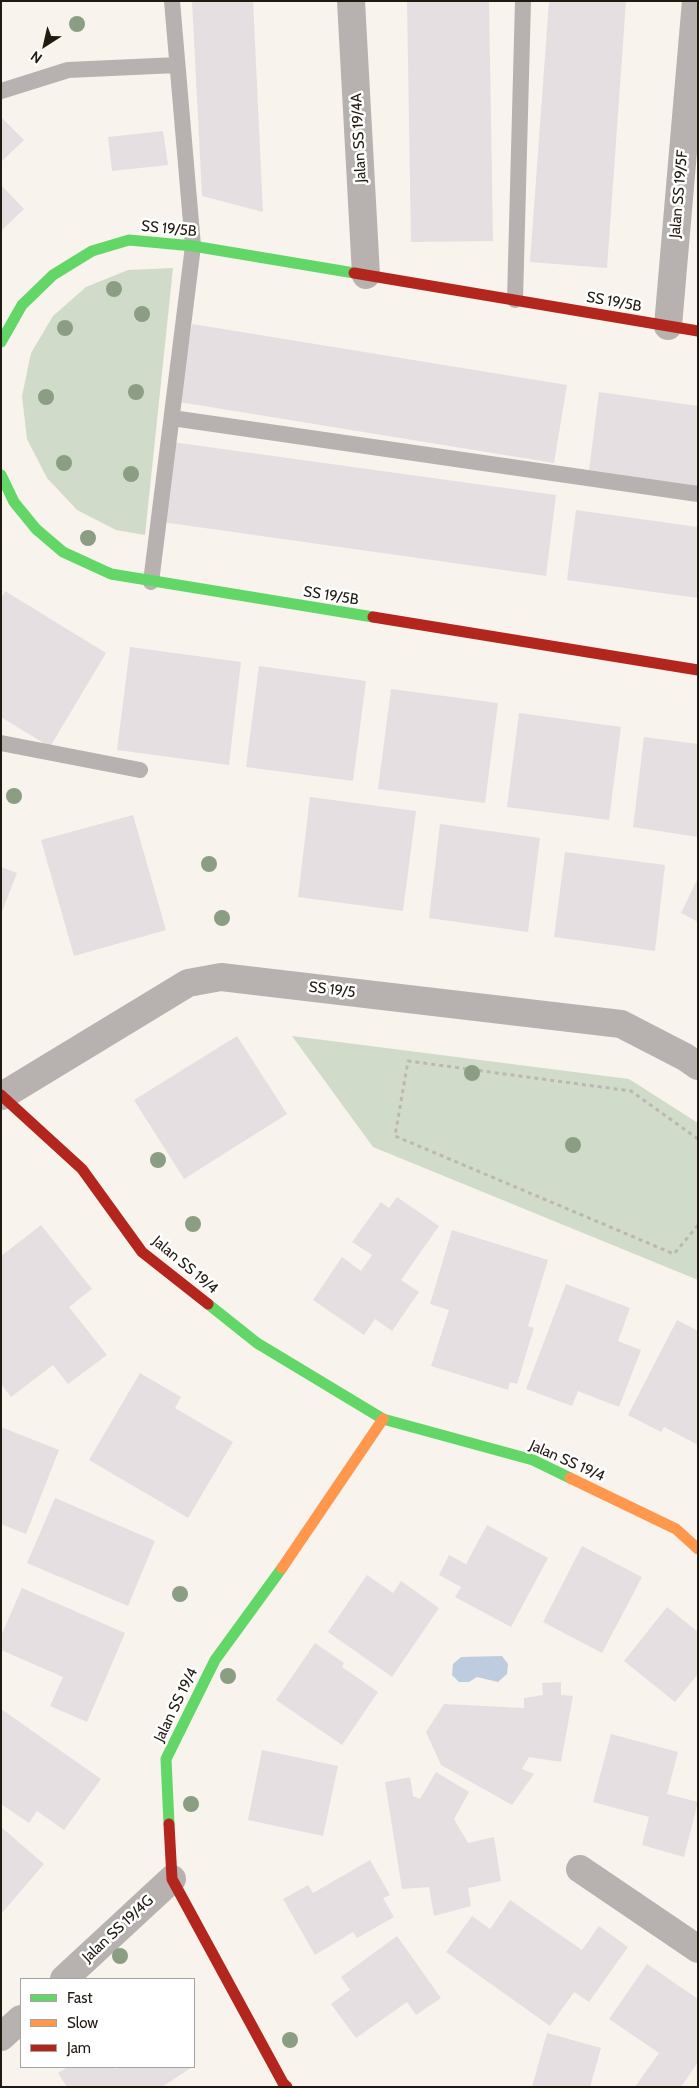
<!DOCTYPE html>
<style>
body{margin:0}
#map{position:relative;width:699px;height:2088px;overflow:hidden;background:#f8f3ed;font-family:Cabin,sans-serif}
canvas{display:block}
.frame{position:absolute;inset:0;border:2px solid #211a10;pointer-events:none}
.legend{position:absolute;left:20px;top:1978px;width:175px;height:90px;box-sizing:border-box;background:#fff;border:1px solid #a6a39f;margin:0;padding:6px 9px;list-style:none;font-size:15px;color:#211a10}
.legend li{display:flex;align-items:center;gap:10px;height:25px}
.legend b{width:25px;border:1px solid #a6a39f}
.north{position:absolute;left:20px;top:20px;width:50px;height:50px;-webkit-text-stroke:4px #fff;paint-order:stroke;rotate:215deg;font-size:14px;font-weight:700;line-height:20px;text-align:center;color:#211a10}
.north::after{content:'';display:block;margin:auto;width:18px;height:22px;background:#211a10;clip-path:polygon(50% 0,100% 100%,50% 72%,0 100%)}
</style>
<div id="map">
<canvas width="699" height="2088"></canvas>
<div class="frame"></div>
<ul class="legend">
<li><b style="height:6px;background:#63d668"></b>Fast</li>
<li><b style="height:6px;background:#ff974d"></b>Slow</li>
<li><b style="height:6px;background:#b3261e"></b>Jam</li>
</ul>
<div class="north">N</div>
</div>
<script>
const ctx = document.querySelector('canvas').getContext('2d');
ctx.lineJoin = 'round';
function fillPath(path, color) {
  ctx.fillStyle = color;
  ctx.fill(path, 'evenodd');
}
function poly(rows) {
  const path = new Path2D();
  for (const r of rows) {
    path.moveTo(r[0], r[1]);
    for (let i = 2; i < r.length; i += 2) path.lineTo(r[i], r[i + 1]);
  }
  return path;
}
function strokePath(path, color, width, dash) {
  ctx.strokeStyle = color;
  ctx.lineWidth = width;
  ctx.lineCap = dash ? 'butt' : 'round';
  ctx.setLineDash(dash || []);
  ctx.stroke(path);
}
function write(font, color, halo, rows, align = 'center') {
  ctx.font = font + ' Cabin,sans-serif';
  ctx.lineWidth = 5;
  ctx.setLineDash([]);
  ctx.textBaseline = 'middle';
  ctx.strokeStyle = halo;
  ctx.fillStyle = color;
  for (const [text, x, y, turn = 0] of rows) {
    ctx.save();
    ctx.translate(x, y);
    ctx.rotate((+turn || 0) * Math.PI / 180);
    ctx.textAlign = isNaN(turn) ? turn : align;
    if (halo) ctx.strokeText(text, 0, 0);
    ctx.fillText(text, 0, 0);
    ctx.restore();
  }
}
const green = poly([
 [173,268,145,535,116,530,77,510,47,478,27,439,22,396,31,353,53,316,86,287,128,270],
 [292,1036,629,1079,698,1123,698,1280,373,1147]
]);
const water = poly([
 [502,1656,508,1664,507,1674,498,1682,477,1677,469,1682,459,1682,452,1675,453,1664,461,1657]
]);
const building = poly([
 [192,1,253,1,263,212,202,196],
 [407,1,489,1,493,241,411,242],
 [549,1,626,1,607,268,530,262],
 [1,117,24,140,1,162],
 [163,131,168,165,112,171,108,137],
 [1,185,24,209,1,231],
 [192,324,567,385,554,463,179,402],
 [599,392,698,406,698,486,589,470],
 [172,442,556,495,546,576,162,522],
 [576,510,698,527,698,598,567,580],
 [5,591,106,653,50,747,1,717,1,598],
 [130,647,241,662,229,765,117,750],
 [259,666,366,681,353,781,246,767],
 [391,689,498,703,485,803,378,789],
 [519,713,621,727,609,820,507,807],
 [644,737,698,744,698,837,633,827],
 [310,797,416,811,403,911,298,897],
 [133,815,166,930,74,956,41,840],
 [440,824,540,838,528,932,429,918],
 [565,852,665,865,655,951,554,937],
 [1,867,17,873,1,914],
 [698,878,698,922,681,913],
 [237,1036,287,1114,184,1179,134,1100],
 [397,1197,439,1226,401,1280,419,1292,392,1331,375,1319,364,1335,313,1300,342,1257,361,1271,372,1255,352,1242,381,1202,389,1208],
 [41,1225,92,1289,69,1307,107,1355,68,1384,53,1365,11,1397,1,1384,1,1256],
 [452,1230,548,1260,528,1326,534,1328,517,1384,510,1382,508,1390,431,1366,449,1310,430,1304],
 [566,1284,630,1308,618,1341,641,1350,619,1407,578,1391,572,1406,526,1389],
 [677,1320,698,1331,698,1445,664,1427,661,1432,628,1415],
 [140,1373,181,1397,175,1408,233,1442,188,1518,89,1460],
 [1,1427,59,1450,26,1534,1,1524],
 [55,1498,155,1541,128,1606,27,1563],
 [487,1525,548,1558,511,1627,455,1597,461,1587,439,1575,449,1555,466,1564],
 [582,1546,642,1577,602,1653,543,1622],
 [367,1575,393,1593,401,1581,439,1608,392,1677,328,1632],
 [22,1588,125,1633,87,1722,50,1706,63,1677,1,1650,1,1636],
 [667,1607,698,1632,698,1674,675,1702,624,1661],
 [315,1643,344,1663,342,1667,378,1692,342,1745,276,1700],
 [561,1682,561,1695,573,1696,561,1762,529,1757,522,1769,534,1774,512,1805,441,1765,426,1732,444,1704,524,1708,524,1698,543,1695,542,1683],
 [1,1709,101,1779,64,1830,37,1811,29,1823,1,1804],
 [611,1734,678,1752,667,1794,698,1802,684,1857,642,1845,649,1817,593,1802],
 [262,1750,338,1766,323,1836,248,1820],
 [436,1772,469,1792,454,1819,468,1843,494,1837,501,1881,468,1888,471,1906,434,1916,429,1887,402,1889,385,1782,410,1777,413,1796,420,1799],
 [1,1827,44,1864,1,1914],
 [370,1860,390,1895,383,1898,394,1917,357,1938,353,1932,315,1955,283,1899,308,1885,313,1893],
 [510,1900,582,1950,599,1926,628,1947,589,2002,574,1992,550,2026,446,1952,472,1916,490,1929],
 [397,1936,441,1998,416,2015,407,2002,356,2038,331,2004,350,1990,341,1977],
 [647,1964,698,1999,698,2062,681,2087,635,2087,659,2053,609,2019],
 [547,2033,601,2048,590,2087,532,2087],
 [68,2067,113,2067,115,2069,118,2067,192,2067,162,2087,67,2087,58,2073]
]);
const path = poly([
 [698,1139,631,1091,408,1061,395,1136,674,1254,698,1225]
]);
const lane = poly([
 [1,91,68,70,177,65],
 [515,300,523,1],
 [172,418,698,494],
 [151,582,193,246,172,1],
 [1,743,140,770]
]);
const street = poly([
 [351,1,366,275],
 [668,326,696,1],
 [2,1096,188,983,221,977,621,1024,685,1057,698,1066],
 [580,1869,698,1949],
 [64,1979,172,1879],
 [1,2037,21,2019]
]);
const fast = poly([
 [1,342,22,305,53,275,92,251,129,240,193,246,354,273],
 [1,475,14,502,36,529,63,552,111,574,373,617],
 [208,1304,257,1343,383,1419,533,1460,570,1478],
 [169,1824,166,1759,215,1660,282,1568]
]);
const slow = poly([
 [570,1478,676,1529,698,1549],
 [282,1568,383,1419]
]);
const jam = poly([
 [354,273,698,331],
 [373,617,698,670],
 [1,1095,82,1169,142,1252,208,1304],
 [169,1824,172,1879,283,2083,287,2087]
]);
const trees = [
 [77,24],
 [114,289],
 [142,314],
 [65,328],
 [136,392],
 [46,397],
 [64,463],
 [131,474],
 [88,538],
 [14,796],
 [209,864],
 [222,918],
 [472,1073],
 [573,1145],
 [158,1160],
 [193,1224],
 [180,1594],
 [228,1676],
 [191,1804],
 [120,1956],
 [290,2040]
];
const streetNames = [
 ["Jalan SS 19/4A",359,138,-93],
 ["Jalan SS 19/5F",679,194,-85],
 ["SS 19/5B",169,229,6],
 ["SS 19/5B",614,302,10],
 ["SS 19/5B",331,596,9],
 ["SS 19/5",332,990,7],
 ["Jalan SS 19/4",185,1265,40],
 ["Jalan SS 19/4",567,1461,24],
 ["Jalan SS 19/4",176,1705,-64],
 ["Jalan SS 19/4G",118,1929,-43]
];
fillPath(green, '#d0dcc9');
fillPath(water, '#becce0');
fillPath(building, '#e5dfe2');
strokePath(path, '#bcb7b2', 3, [4, 4]);
strokePath(lane, '#b7b2af', 16);
strokePath(street, '#b7b2af', 28);
strokePath(fast, '#63d668', 11);
strokePath(slow, '#ff974d', 11);
strokePath(jam, '#b3261e', 11);
ctx.fillStyle = '#8b9d83';
for (const [x, y] of trees) {
  ctx.beginPath();
  ctx.arc(x, y, 8, 0, 2 * Math.PI);
  ctx.fill();
}
write('15px', '#211a10', '#fff', streetNames);
</script>
